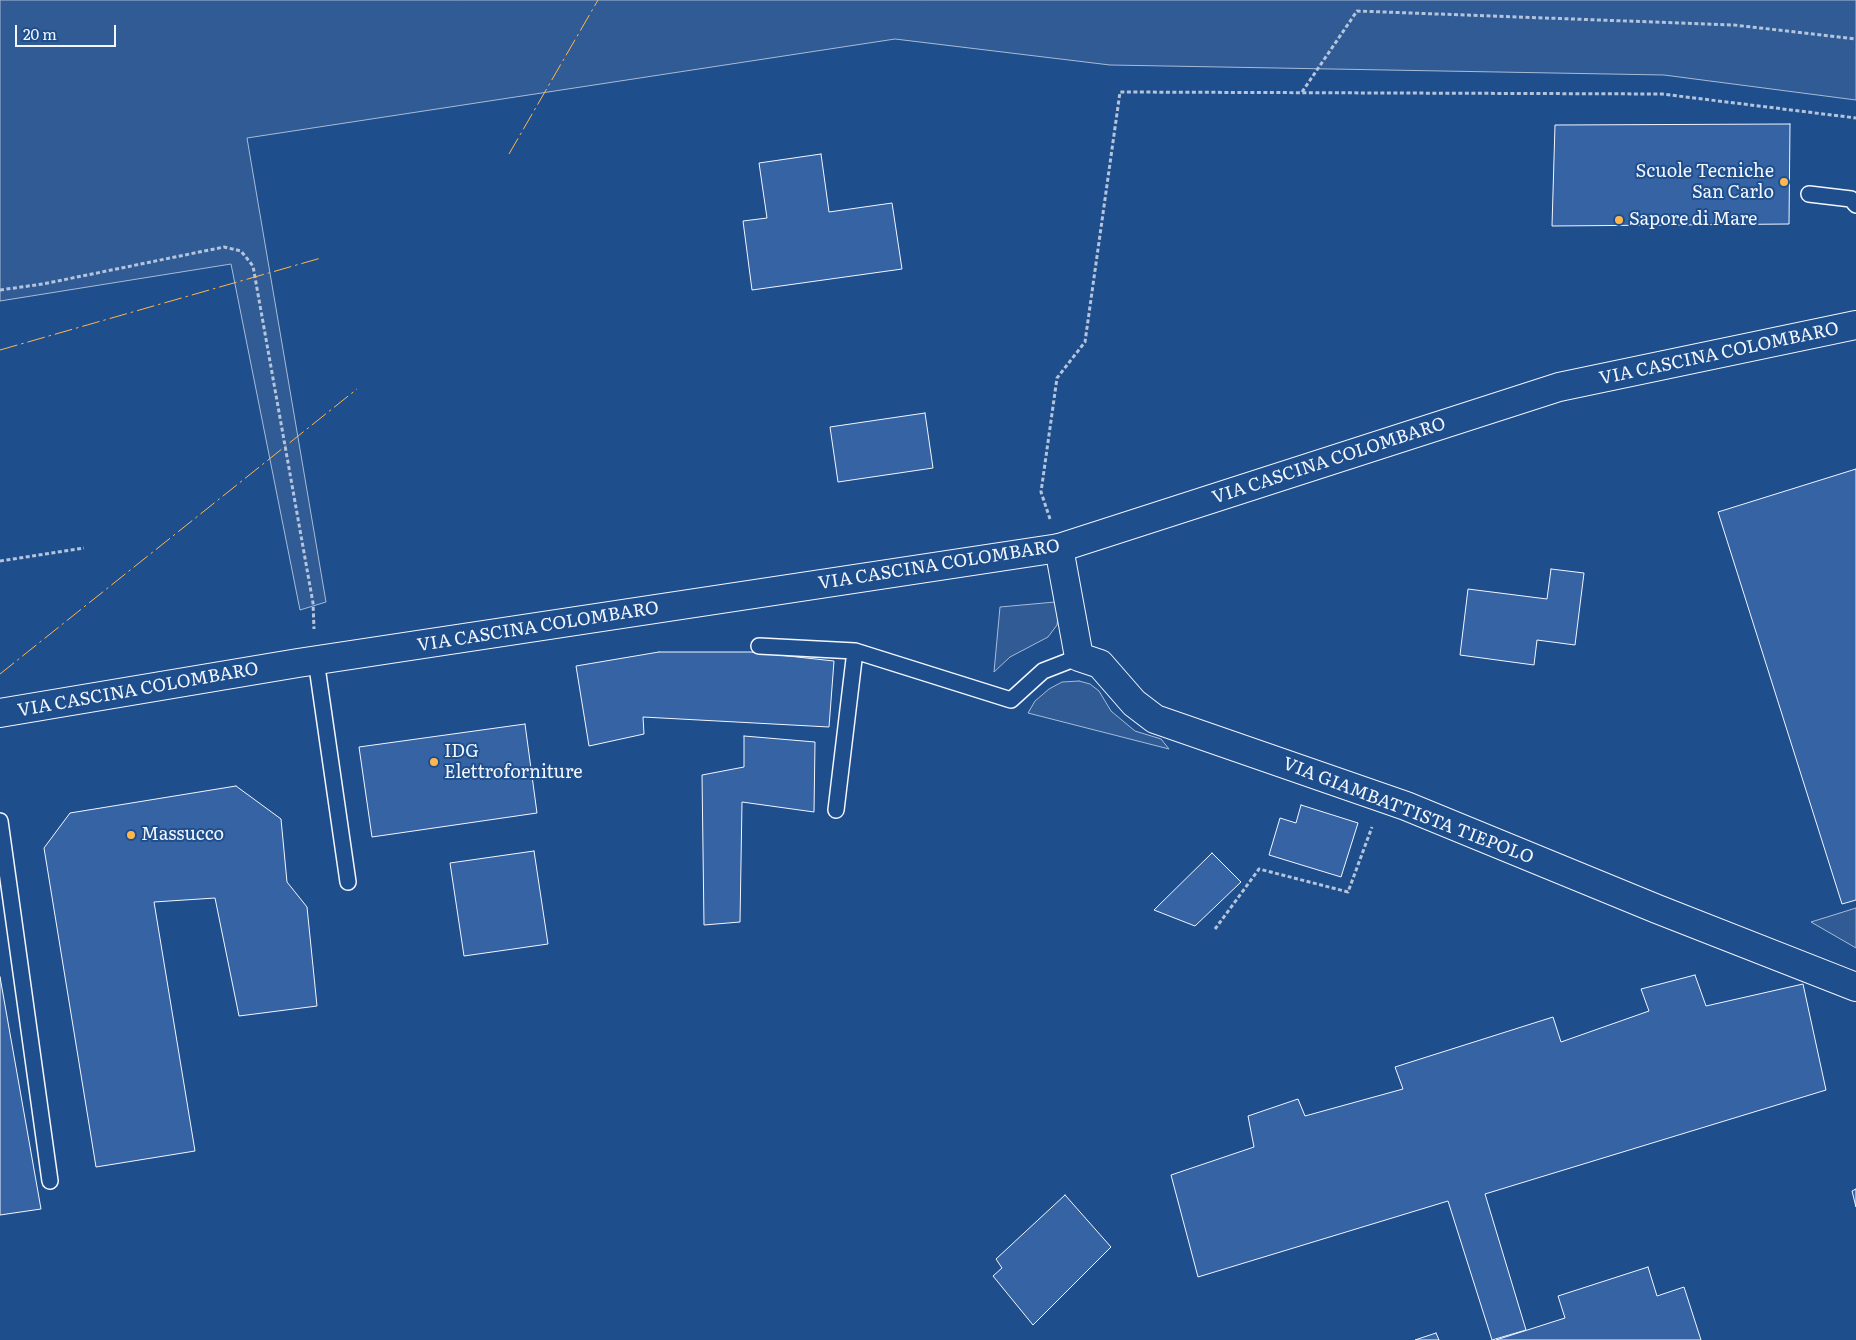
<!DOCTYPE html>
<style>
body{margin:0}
#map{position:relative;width:1856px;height:1340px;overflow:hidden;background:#1f4e8c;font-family:Literata,serif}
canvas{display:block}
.scale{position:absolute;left:15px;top:25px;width:101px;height:22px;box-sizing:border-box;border:2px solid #f2f6ff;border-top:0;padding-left:6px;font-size:15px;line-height:18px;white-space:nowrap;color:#f2f6ff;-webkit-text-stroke:4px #1f4e8c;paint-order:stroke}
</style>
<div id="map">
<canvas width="1856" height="1340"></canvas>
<div class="scale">20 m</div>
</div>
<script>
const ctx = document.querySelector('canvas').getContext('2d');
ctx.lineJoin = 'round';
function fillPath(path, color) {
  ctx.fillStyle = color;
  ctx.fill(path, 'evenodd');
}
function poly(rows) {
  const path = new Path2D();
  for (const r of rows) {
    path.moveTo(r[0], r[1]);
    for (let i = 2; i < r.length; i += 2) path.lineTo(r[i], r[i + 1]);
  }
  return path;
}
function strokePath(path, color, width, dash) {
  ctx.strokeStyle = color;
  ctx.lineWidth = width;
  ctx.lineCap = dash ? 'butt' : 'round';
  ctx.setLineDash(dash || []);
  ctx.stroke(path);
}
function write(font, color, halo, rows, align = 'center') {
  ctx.font = font + ' Literata,serif';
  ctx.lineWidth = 4;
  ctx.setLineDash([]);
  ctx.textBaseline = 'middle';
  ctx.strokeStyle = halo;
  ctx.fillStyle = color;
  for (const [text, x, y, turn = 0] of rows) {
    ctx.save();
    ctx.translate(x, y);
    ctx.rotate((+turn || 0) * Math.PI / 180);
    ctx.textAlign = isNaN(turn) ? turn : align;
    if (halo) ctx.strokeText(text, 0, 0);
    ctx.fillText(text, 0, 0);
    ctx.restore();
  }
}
const green = poly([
 [0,0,1856,0,1856,100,1664,75,1110,65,895,39,247,138,326,602,300,610,231,264,0,301,0,0],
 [1055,602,1059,610,1057,625,1048,637,1010,657,994,672,1000,607,1055,602],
 [1079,681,1090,684,1099,691,1111,711,1135,731,1161,739,1169,749,1028,713,1035,701,1049,689,1062,682,1079,681],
 [1856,908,1856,948,1811,922,1856,908]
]);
const building = poly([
 [1790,124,1789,224,1552,226,1555,125,1790,124],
 [821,154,829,212,892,203,902,269,752,290,743,221,767,218,759,163,821,154],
 [925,413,933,468,838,482,830,427,925,413],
 [1856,469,1856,900,1842,904,1718,512,1856,469],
 [1551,569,1584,573,1575,645,1537,640,1534,665,1460,655,1468,589,1547,599,1551,569],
 [659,652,751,652,834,661,829,727,643,717,644,734,589,746,576,666,659,652],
 [525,724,537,813,372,837,359,747,525,724],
 [744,736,815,742,814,812,742,802,740,922,704,925,702,775,744,767,744,736],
 [236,786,281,819,287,882,307,907,317,1006,239,1016,215,898,154,902,195,1151,96,1167,44,848,70,813,236,786],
 [1301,805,1358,823,1341,877,1269,855,1280,818,1296,823,1301,805],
 [534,851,548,944,464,956,450,863,534,851],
 [1212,853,1241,882,1195,926,1154,910,1212,853],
 [1695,975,1706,1006,1803,984,1826,1090,1485,1194,1526,1330,1492,1340,1448,1201,1198,1277,1171,1175,1254,1147,1248,1116,1298,1099,1305,1116,1403,1089,1395,1067,1553,1017,1561,1042,1649,1011,1641,989,1695,975],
 [0,977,41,1209,0,1215,0,977],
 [1856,1189,1856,1207,1852,1191,1856,1189],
 [1065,1195,1111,1247,1033,1325,993,1276,1002,1268,996,1259,1065,1195],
 [1648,1267,1657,1296,1684,1287,1701,1340,1496,1340,1565,1318,1558,1296,1648,1267],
 [1436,1333,1439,1340,1415,1340,1436,1333]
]);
const path = poly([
 [1302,92,1357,11,1734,25,1856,39],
 [0,290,43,284,224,247,241,251,253,266,313,603,314,629],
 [1050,519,1041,492,1057,378,1085,342,1120,92,1662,94,1856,118],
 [0,561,84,548],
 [1215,929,1259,869,1348,892,1372,827]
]);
const lane = poly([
 [1809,194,1851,199,1856,205],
 [759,646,855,651],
 [316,660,348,882],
 [836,810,855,651,1011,700,1043,671,1079,657],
 [0,821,50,1181]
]);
const street = poly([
 [1059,548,1079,657,1100,664,1134,703,1155,719,1406,806,1657,909,1856,987]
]);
const secondary = poly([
 [0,713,298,663,1059,548,1559,387,1856,325]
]);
const power = poly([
 [509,154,598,0],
 [0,350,321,258],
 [0,674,357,389]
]);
const markers = [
 [1784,182,5,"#ffb74d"],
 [1619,220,5,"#ffb74d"],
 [434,762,5,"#ffb74d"],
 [131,835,5,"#ffb74d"]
];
const poiNames = [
 ["Scuole Tecniche",1774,172,"right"],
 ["San Carlo",1774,193,"right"],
 ["Sapore di Mare",1629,220],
 ["IDG",444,752],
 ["Elettroforniture",444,773],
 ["Massucco",141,835]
];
const streetNames = [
 ["VIA CASCINA COLOMBARO",1719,354,-12],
 ["VIA CASCINA COLOMBARO",1329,461,-18],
 ["VIA CASCINA COLOMBARO",939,565,-9],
 ["VIA CASCINA COLOMBARO",538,627,-9],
 ["VIA CASCINA COLOMBARO",138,690,-10],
 ["VIA GIAMBATTISTA TIEPOLO",1408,811,21]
];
fillPath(green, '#305b95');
strokePath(green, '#a8bbd7', 1);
fillPath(building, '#3563a3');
strokePath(building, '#f2f6ff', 1);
strokePath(lane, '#f2f6ff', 18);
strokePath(street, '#f2f6ff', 30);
strokePath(secondary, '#f2f6ff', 30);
strokePath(path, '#b3c4dc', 3, [4, 2.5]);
strokePath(lane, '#1f4e8c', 15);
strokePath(street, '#1f4e8c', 28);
strokePath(secondary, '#1f4e8c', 28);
strokePath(power, '#ffb74d', 1, [18, 4, 2.5, 4]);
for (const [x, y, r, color] of markers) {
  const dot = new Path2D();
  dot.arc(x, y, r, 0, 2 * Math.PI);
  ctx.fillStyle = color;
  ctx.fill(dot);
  strokePath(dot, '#1f4e8c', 2);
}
write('18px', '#f2f6ff', '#1f4e8c', poiNames, 'left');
write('18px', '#f2f6ff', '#1f4e8c', streetNames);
</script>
